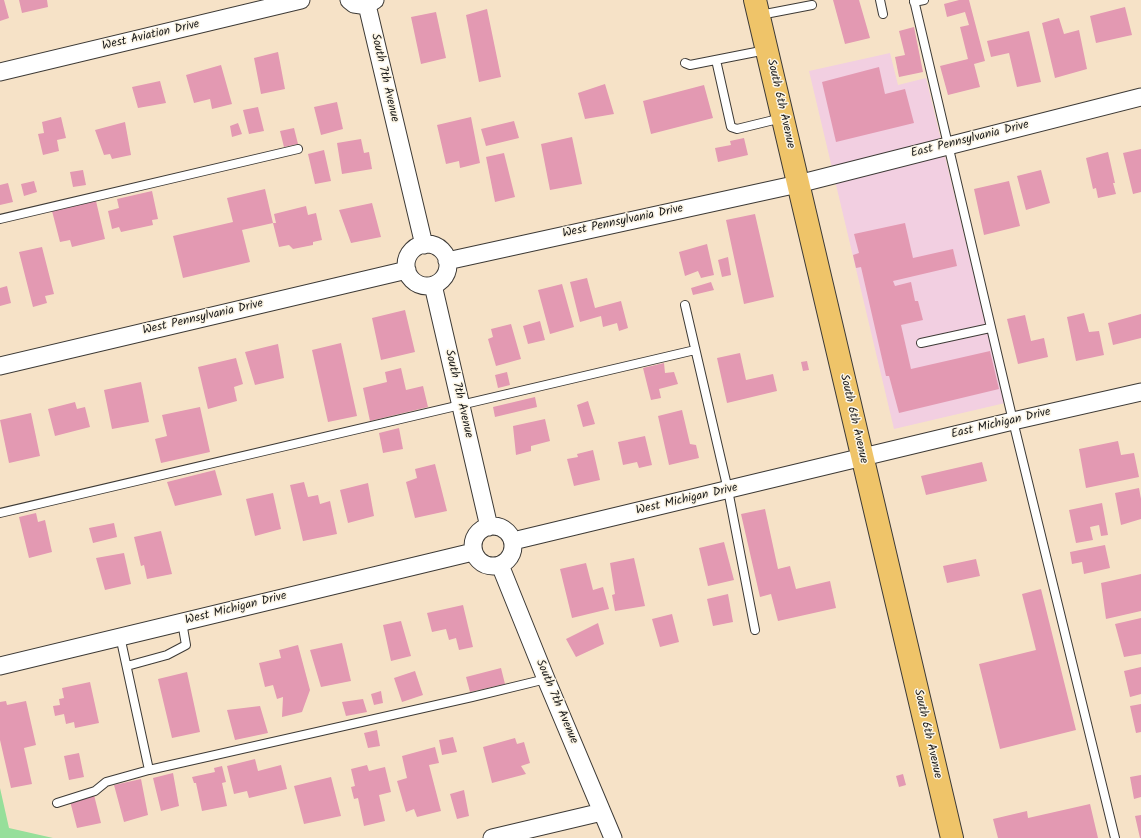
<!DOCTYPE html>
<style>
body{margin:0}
canvas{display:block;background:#f6e2c7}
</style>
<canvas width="1141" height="838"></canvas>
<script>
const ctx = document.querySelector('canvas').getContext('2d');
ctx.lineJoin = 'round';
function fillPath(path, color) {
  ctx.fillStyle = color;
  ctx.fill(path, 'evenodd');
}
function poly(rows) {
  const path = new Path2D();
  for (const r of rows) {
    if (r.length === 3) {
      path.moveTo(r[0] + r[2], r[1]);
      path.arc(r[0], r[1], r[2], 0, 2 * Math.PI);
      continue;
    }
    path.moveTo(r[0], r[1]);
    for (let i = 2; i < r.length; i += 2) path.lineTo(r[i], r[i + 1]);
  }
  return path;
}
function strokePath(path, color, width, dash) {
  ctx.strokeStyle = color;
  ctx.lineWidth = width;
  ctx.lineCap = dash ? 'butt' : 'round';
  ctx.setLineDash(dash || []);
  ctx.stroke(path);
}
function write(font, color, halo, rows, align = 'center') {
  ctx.font = font + ' Kalam,sans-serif';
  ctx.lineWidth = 3;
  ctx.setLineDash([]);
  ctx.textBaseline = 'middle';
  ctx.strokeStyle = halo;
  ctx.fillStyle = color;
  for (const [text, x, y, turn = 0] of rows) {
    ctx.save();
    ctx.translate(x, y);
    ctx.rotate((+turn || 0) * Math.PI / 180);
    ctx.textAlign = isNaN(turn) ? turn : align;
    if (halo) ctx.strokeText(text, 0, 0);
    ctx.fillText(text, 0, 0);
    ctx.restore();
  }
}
const built = poly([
 [890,53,898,85,926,78,1005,403,894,429,809,71]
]);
const green = poly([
 [0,788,9,828,53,838,0,838]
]);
const building = poly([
 [0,0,4,0,9,18,0,21],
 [19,0,47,0,48,7,22,13],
 [833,0,859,0,870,38,845,44],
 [959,0,969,0,985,61,974,64,980,87,948,95,940,66,968,59,960,27,969,25,965,12,947,17,944,4],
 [1125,7,1132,35,1096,43,1090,16],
 [487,9,501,77,479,82,466,15],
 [436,12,446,58,421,64,411,17],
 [1059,18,1064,34,1079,30,1087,69,1055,78,1042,23],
 [914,27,923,72,899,77,895,57,905,55,899,31],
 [1029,31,1041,82,1017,87,1009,53,991,57,987,41],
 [278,52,285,89,261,94,254,58],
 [221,65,232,104,212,109,210,99,194,103,186,75],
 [879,67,885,94,905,89,914,123,836,142,822,82],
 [160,81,166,103,138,108,132,87],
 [605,84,614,114,585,119,578,93],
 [704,85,713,118,651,134,643,101],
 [337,102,343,129,321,135,314,107],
 [258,107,264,131,249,134,243,110],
 [61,117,66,138,57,140,59,151,43,155,38,134,44,133,42,122],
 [471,117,480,163,460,168,459,161,446,164,437,125],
 [514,121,519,138,486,146,481,129],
 [125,122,131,155,112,159,110,154,104,155,95,130],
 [238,123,242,134,232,137,230,126],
 [294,128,298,144,284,147,280,131],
 [572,137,582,184,550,190,541,144],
 [744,138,748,155,718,162,715,148,731,145,730,141],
 [361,139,364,153,369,152,372,169,342,174,337,143],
 [1141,149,1141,192,1133,194,1123,153],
 [324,150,331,181,315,184,308,154],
 [1108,152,1115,183,1113,183,1116,194,1098,198,1096,188,1093,189,1086,158],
 [504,153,515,197,495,202,486,157],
 [83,170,86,185,73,187,70,172],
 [1041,170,1050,203,1026,210,1017,176],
 [34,181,37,192,24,196,21,184],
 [1009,181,1020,226,984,235,974,189],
 [8,183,13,202,0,205,0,185],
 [265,189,273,223,242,230,250,262,183,278,173,236,233,222,227,198],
 [152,191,158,219,152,220,153,225,121,232,119,227,112,229,108,211,119,208,117,199],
 [96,201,105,239,72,247,70,240,60,242,52,211],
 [372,203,381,237,351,243,339,210],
 [306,206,308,215,316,213,322,240,313,242,313,245,293,249,289,245,279,247,273,223,276,223,274,214],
 [755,214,774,297,744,304,726,220],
 [905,223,913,258,953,249,957,266,893,281,895,286,911,282,915,301,918,301,923,320,901,325,911,369,990,351,999,389,899,413,889,376,886,376,861,267,856,268,853,255,859,253,854,234],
 [707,244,714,275,701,278,698,271,685,276,679,252],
 [42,247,54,294,45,296,47,303,33,307,19,252],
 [728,257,731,275,722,277,718,260],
 [587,278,595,308,621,301,628,328,619,331,617,323,603,327,601,316,580,322,570,282],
 [711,282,714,290,693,295,691,288],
 [562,284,574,327,550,334,538,290],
 [7,286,11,303,0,306,0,288],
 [405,310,415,352,381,360,372,318],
 [1084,313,1089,332,1099,331,1104,355,1076,361,1067,317],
 [1141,314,1141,338,1113,345,1108,323],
 [1025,315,1031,341,1044,338,1048,357,1018,364,1007,319],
 [540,321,545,340,528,344,523,326],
 [511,324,521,359,496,366,488,339,493,337,491,329],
 [341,343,357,416,328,422,312,350],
 [278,344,284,378,255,385,245,352],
 [740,353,746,380,773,374,777,391,727,403,717,358],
 [236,358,243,384,234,387,237,401,208,409,198,367],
 [807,361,809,370,803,371,801,362],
 [664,363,665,373,674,372,678,384,659,389,661,398,651,400,643,368],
 [401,368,406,390,423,386,428,407,370,421,363,388,387,382,385,372],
 [507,372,510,385,498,388,495,375],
 [141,382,149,422,112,429,104,390],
 [535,397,537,407,495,417,493,407],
 [588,401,595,424,583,427,577,405],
 [75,402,77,409,85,407,90,427,55,436,48,409],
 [200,407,210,452,161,463,155,439,167,436,162,415],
 [682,410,690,444,696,445,699,458,669,465,658,416],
 [31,413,40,456,9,463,0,420],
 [545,419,550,441,531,446,531,451,516,455,513,426],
 [399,428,403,449,383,453,379,433],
 [645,436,652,465,639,468,637,462,623,465,618,442],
 [1118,441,1121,455,1134,453,1139,477,1086,488,1079,449],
 [593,450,600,480,574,486,567,459,578,457,577,454],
 [982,462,987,481,926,495,921,476],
 [435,464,447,511,415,518,406,482,417,478,415,469],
 [215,470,222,495,175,506,167,482],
 [304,482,308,497,318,495,320,504,330,501,337,534,303,541,290,485],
 [368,483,374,516,348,523,340,490],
 [1139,488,1141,499,1141,519,1121,525,1115,493],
 [273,493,281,529,255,536,246,499],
 [1102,503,1108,535,1101,536,1099,525,1090,527,1093,540,1076,543,1069,510],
 [765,509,778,569,790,566,796,589,830,581,836,608,778,621,771,594,760,597,741,514],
 [36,513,38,522,45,520,52,552,29,558,19,517],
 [114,523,117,537,93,543,89,528],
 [161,531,172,574,147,579,144,565,141,566,134,537],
 [724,542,734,580,708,586,699,548],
 [1105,545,1110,568,1084,574,1082,562,1072,564,1070,552],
 [124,553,131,584,105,590,96,558],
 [634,558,645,606,615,611,612,595,615,594,610,563],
 [976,559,980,576,947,583,943,566],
 [586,563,593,590,603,587,609,609,572,618,560,569],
 [1141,574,1141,611,1106,619,1101,583],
 [1041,589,1076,730,1000,749,979,664,1036,650,1022,594],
 [728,594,733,622,713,626,707,599],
 [463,605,473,647,459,650,456,638,449,640,446,629,432,632,427,613],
 [672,614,679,642,660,647,652,619],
 [1141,618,1141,654,1124,657,1115,624],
 [401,621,411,656,391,661,383,625],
 [598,623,604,644,576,657,566,639],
 [342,643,351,681,321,687,310,650],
 [298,645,310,690,302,712,282,717,283,697,277,699,273,685,265,687,259,663,281,658,279,650],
 [1141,667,1141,694,1130,697,1124,671],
 [501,668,505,684,470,692,466,677],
 [415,671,423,695,402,702,394,678],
 [187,672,200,732,172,738,158,679],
 [90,682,99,723,75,728,74,722,66,724,64,714,55,716,53,706,60,705,59,699,64,698,62,688],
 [381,691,383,703,374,705,371,694],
 [363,699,367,712,346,716,342,702],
 [6,701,7,705,26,701,36,745,24,748,32,784,11,788,0,740,0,702],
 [1141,704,1141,732,1136,733,1130,706],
 [260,706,268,733,235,740,227,710],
 [377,730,380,746,368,748,364,733],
 [453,737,457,752,442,755,439,740],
 [515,738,517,744,524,742,530,763,521,766,526,774,492,783,483,747],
 [435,747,439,763,429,765,441,811,417,817,414,809,406,812,397,781,407,778,402,756],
 [79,753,84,777,69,780,64,756],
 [255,759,258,771,281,765,287,789,249,798,247,791,234,794,227,766],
 [367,765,369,771,385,767,391,792,379,795,385,821,364,826,358,798,354,799,351,787,355,786,351,769],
 [222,766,226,782,222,783,227,806,202,811,196,783,194,783,192,777,215,772,214,768],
 [173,773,179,806,161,811,153,778],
 [903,774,906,785,899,787,896,776],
 [1141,775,1141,797,1134,799,1130,777],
 [331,777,341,816,304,824,294,786],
 [141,779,148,815,124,822,114,785],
 [464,790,469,816,457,819,450,794],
 [94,795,101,823,77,828,70,801],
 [1090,804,1098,838,998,838,993,819,1027,811,1028,818],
 [1141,815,1141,838,1140,838,1135,816]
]);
const lane = poly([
 [880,0,883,14],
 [914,0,1013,421,1115,838],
 [914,2,924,0],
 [760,15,812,5],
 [716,60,731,127,737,129,782,118],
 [685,63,690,65,766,50],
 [0,219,298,149],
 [685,305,728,490,755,630],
 [921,343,990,328],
 [0,513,695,350],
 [120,636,149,770],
 [127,666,167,655,186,645,182,622],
 [57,803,95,791,106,782,149,770,472,697,546,679]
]);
const street = poly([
 [349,0,354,4,361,5,367,5,375,0],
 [367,5,424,245],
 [0,72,301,0],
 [427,265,21],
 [447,261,798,184,1141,97],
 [433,285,489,527],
 [0,366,407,270],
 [493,546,20],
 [513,541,1013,421,1141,392],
 [500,565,546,679,613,838],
 [0,666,473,552],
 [492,838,602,812]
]);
const primary = poly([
 [755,0,952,838]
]);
const streetNames = [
 ["West Aviation Drive",151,36,-13],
 ["South 7th Avenue",384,78,77],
 ["South 6th Avenue",780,104,77],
 ["East Pennsylvania Drive",970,140,-14],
 ["West Pennsylvania Drive",623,222,-12],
 ["West Pennsylvania Drive",203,318,-13],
 ["South 7th Avenue",458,394,77],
 ["South 6th Avenue",853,419,77],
 ["East Michigan Drive",1001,424,-13],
 ["West Michigan Drive",687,500,-13],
 ["West Michigan Drive",236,609,-14],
 ["South 7th Avenue",556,702,67],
 ["South 6th Avenue",927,734,77]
];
fillPath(built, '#f2cfe1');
fillPath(green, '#96df9a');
fillPath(building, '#e399b2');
strokePath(lane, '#3d3a36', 10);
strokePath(street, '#3d3a36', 19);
strokePath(primary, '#3d3a36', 24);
strokePath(lane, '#fff', 8);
strokePath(street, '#fff', 17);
strokePath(primary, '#efc469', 22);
write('12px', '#1c1c1c', '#fcf5e5', streetNames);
</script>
